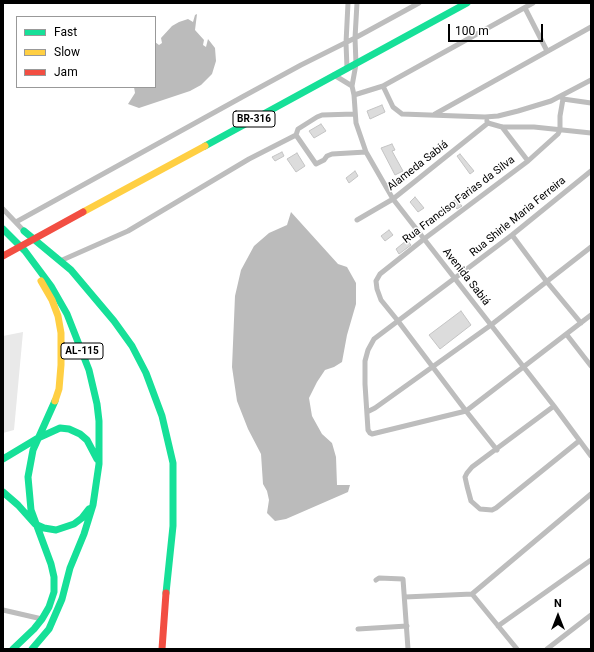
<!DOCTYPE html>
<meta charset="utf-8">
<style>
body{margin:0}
#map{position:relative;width:594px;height:652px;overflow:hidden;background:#fff;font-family:Roboto,sans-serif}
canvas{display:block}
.frame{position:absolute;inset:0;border:4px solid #000;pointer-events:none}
.legend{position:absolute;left:16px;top:16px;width:140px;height:72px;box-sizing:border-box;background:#fff;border:1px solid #999;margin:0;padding:5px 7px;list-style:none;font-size:12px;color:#000}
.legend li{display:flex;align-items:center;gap:8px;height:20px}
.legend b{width:20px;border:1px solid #999}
.north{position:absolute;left:538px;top:596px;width:40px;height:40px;-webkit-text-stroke:3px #fff;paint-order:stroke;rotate:0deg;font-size:11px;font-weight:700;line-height:16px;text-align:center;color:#000}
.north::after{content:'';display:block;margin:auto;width:14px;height:18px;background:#000;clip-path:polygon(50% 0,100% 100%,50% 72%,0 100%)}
.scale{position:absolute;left:448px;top:24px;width:95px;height:18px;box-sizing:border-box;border:2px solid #000;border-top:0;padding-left:5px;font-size:12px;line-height:14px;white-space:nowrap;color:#000;-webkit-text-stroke:3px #fff;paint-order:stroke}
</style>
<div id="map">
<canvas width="594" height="652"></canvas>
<div class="frame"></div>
<ul class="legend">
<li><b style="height:5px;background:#16e098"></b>Fast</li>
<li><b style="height:5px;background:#ffcf43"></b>Slow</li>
<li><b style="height:5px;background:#f24e42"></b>Jam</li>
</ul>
<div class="north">N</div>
<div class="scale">100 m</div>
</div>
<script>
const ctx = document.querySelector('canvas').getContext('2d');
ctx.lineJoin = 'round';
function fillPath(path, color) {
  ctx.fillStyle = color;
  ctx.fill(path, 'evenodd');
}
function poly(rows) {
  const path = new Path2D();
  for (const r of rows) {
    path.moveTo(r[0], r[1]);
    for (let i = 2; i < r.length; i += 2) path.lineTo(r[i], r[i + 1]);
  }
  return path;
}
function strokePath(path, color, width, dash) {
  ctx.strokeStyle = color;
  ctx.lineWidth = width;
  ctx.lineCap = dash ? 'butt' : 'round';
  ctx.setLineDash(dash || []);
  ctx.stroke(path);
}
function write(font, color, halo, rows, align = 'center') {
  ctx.font = font + ' Roboto,sans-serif';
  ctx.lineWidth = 3;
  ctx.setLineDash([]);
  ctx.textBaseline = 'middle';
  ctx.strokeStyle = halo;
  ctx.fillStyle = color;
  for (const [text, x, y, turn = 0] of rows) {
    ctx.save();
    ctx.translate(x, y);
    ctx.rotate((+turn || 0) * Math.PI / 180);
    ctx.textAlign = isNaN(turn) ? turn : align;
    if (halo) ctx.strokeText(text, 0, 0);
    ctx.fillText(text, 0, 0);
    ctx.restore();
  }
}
const green = poly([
 [23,332,14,430,3,433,3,336]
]);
const water = poly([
 [197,14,195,30,204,40,203,45,206,47,208,39,215,48,216,61,212,74,201,85,190,91,139,108,128,104,135,93,134,87,155,87,155,42,159,45,162,43,161,38,172,26,179,22,188,19,193,22,195,15],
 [291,212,338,264,347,267,356,283,356,304,347,335,342,362,334,367,325,370,317,382,309,398,312,416,322,434,332,443,336,457,337,485,350,485,348,492,286,519,275,521,267,513,269,500,267,491,263,484,261,454,248,429,237,401,232,367,235,296,241,270,254,246,269,233,287,225]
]);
const building = poly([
 [382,105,385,112,370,119,367,111,382,105],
 [321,124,326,131,314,138,309,131,321,124],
 [392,144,395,150,392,151,403,171,395,175,381,148,392,144],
 [282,152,284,156,275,161,272,157,282,152],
 [297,153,305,166,296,172,287,159,297,153],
 [460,154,474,171,470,174,457,156,460,154],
 [355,171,358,176,349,183,346,178,355,171],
 [415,197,424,208,418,212,410,202,415,197],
 [456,199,462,206,457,209,452,202,456,199],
 [389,230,393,235,385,241,381,236,389,230],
 [407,240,411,245,399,254,396,249,407,240],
 [461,311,471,325,440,349,429,335,461,311]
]);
const street = poly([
 [525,8,547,51],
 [347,68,346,43,348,3],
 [334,75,352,86,354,95,356,123,366,152,393,199,554,406,591,456],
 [352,86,356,64,355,38,357,3],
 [383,86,393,107,402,114,485,117,498,116,518,111,551,101,591,80],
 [354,95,383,86,533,3],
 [561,97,563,99,591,103],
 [435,114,591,27],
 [487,121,488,123,502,127,534,127,591,133],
 [502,127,528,161],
 [296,135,316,164,324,160,327,156,332,154,366,152],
 [296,135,298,129,317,117,322,115,354,114],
 [591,171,512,235,374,339,368,350,365,361,365,384,368,430,370,433,372,434,466,411,591,315],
 [3,209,24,231],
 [357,220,393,199,488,123],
 [16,222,244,96,301,65,355,38,419,3],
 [512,235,547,282,581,323],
 [60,261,128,231,249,159,296,135],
 [567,335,591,366],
 [554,406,472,467,467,473,465,477,467,486,471,501,480,509,492,510,496,508,579,441],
 [367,412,375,408,491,325,591,247],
 [497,450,466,411,398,321,381,300,377,289,376,281,380,274,424,239,528,161,558,134,560,130,560,116,563,99],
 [376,580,379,578,403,579,408,649],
 [472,594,591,494],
 [405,597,472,594,517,649],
 [3,610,42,619],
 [498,626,591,560],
 [358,629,407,626],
 [547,649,591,615]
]);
const fast = poly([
 [205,146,467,3],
 [3,229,25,251,51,286,67,314,89,370,97,404,99,421,99,464,93,505,84,534,70,568,62,599,49,629,32,649],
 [24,231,71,270,114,321,132,346,146,373,162,416,173,463,173,526,166,593],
 [3,459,38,438,60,428,69,429,80,434,87,440,97,459],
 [3,492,18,505,35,524,44,528,56,530,74,524,82,518,89,509],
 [13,649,34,629,42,619,49,607,54,592,54,577,51,564,31,510,28,477,33,450,55,401]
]);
const slow = poly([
 [83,212,205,146],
 [41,281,52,300,58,316,61,333,61,365,59,389,55,401]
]);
const jam = poly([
 [3,256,83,212],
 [162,649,166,593]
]);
const shields = [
 [254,119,42],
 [82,351,42]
];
const shieldNames = [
 ["BR-316",254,119],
 ["AL-115",82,351]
];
const streetNames = [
 ["Alameda Sabiá",418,166,-38],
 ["Rua Franciso Farias da Silva",459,200,-37],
 ["Rua Shirle Maria Ferreira",518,217,-39],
 ["Avenida Sabiá",466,277,52]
];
fillPath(green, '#e9e9e9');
fillPath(water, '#bbb');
fillPath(building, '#dcdcdc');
strokePath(building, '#c4c4c4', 1);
strokePath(street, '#bdbdbd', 5);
strokePath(fast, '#16e098', 7);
strokePath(slow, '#ffcf43', 7);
strokePath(jam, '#f24e42', 7);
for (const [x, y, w] of shields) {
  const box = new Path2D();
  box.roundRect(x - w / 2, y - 8, w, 16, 3);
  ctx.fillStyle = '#fff';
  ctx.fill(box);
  strokePath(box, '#000', 1);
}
write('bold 10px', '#000', null, shieldNames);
write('11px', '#000', '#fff', streetNames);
</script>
